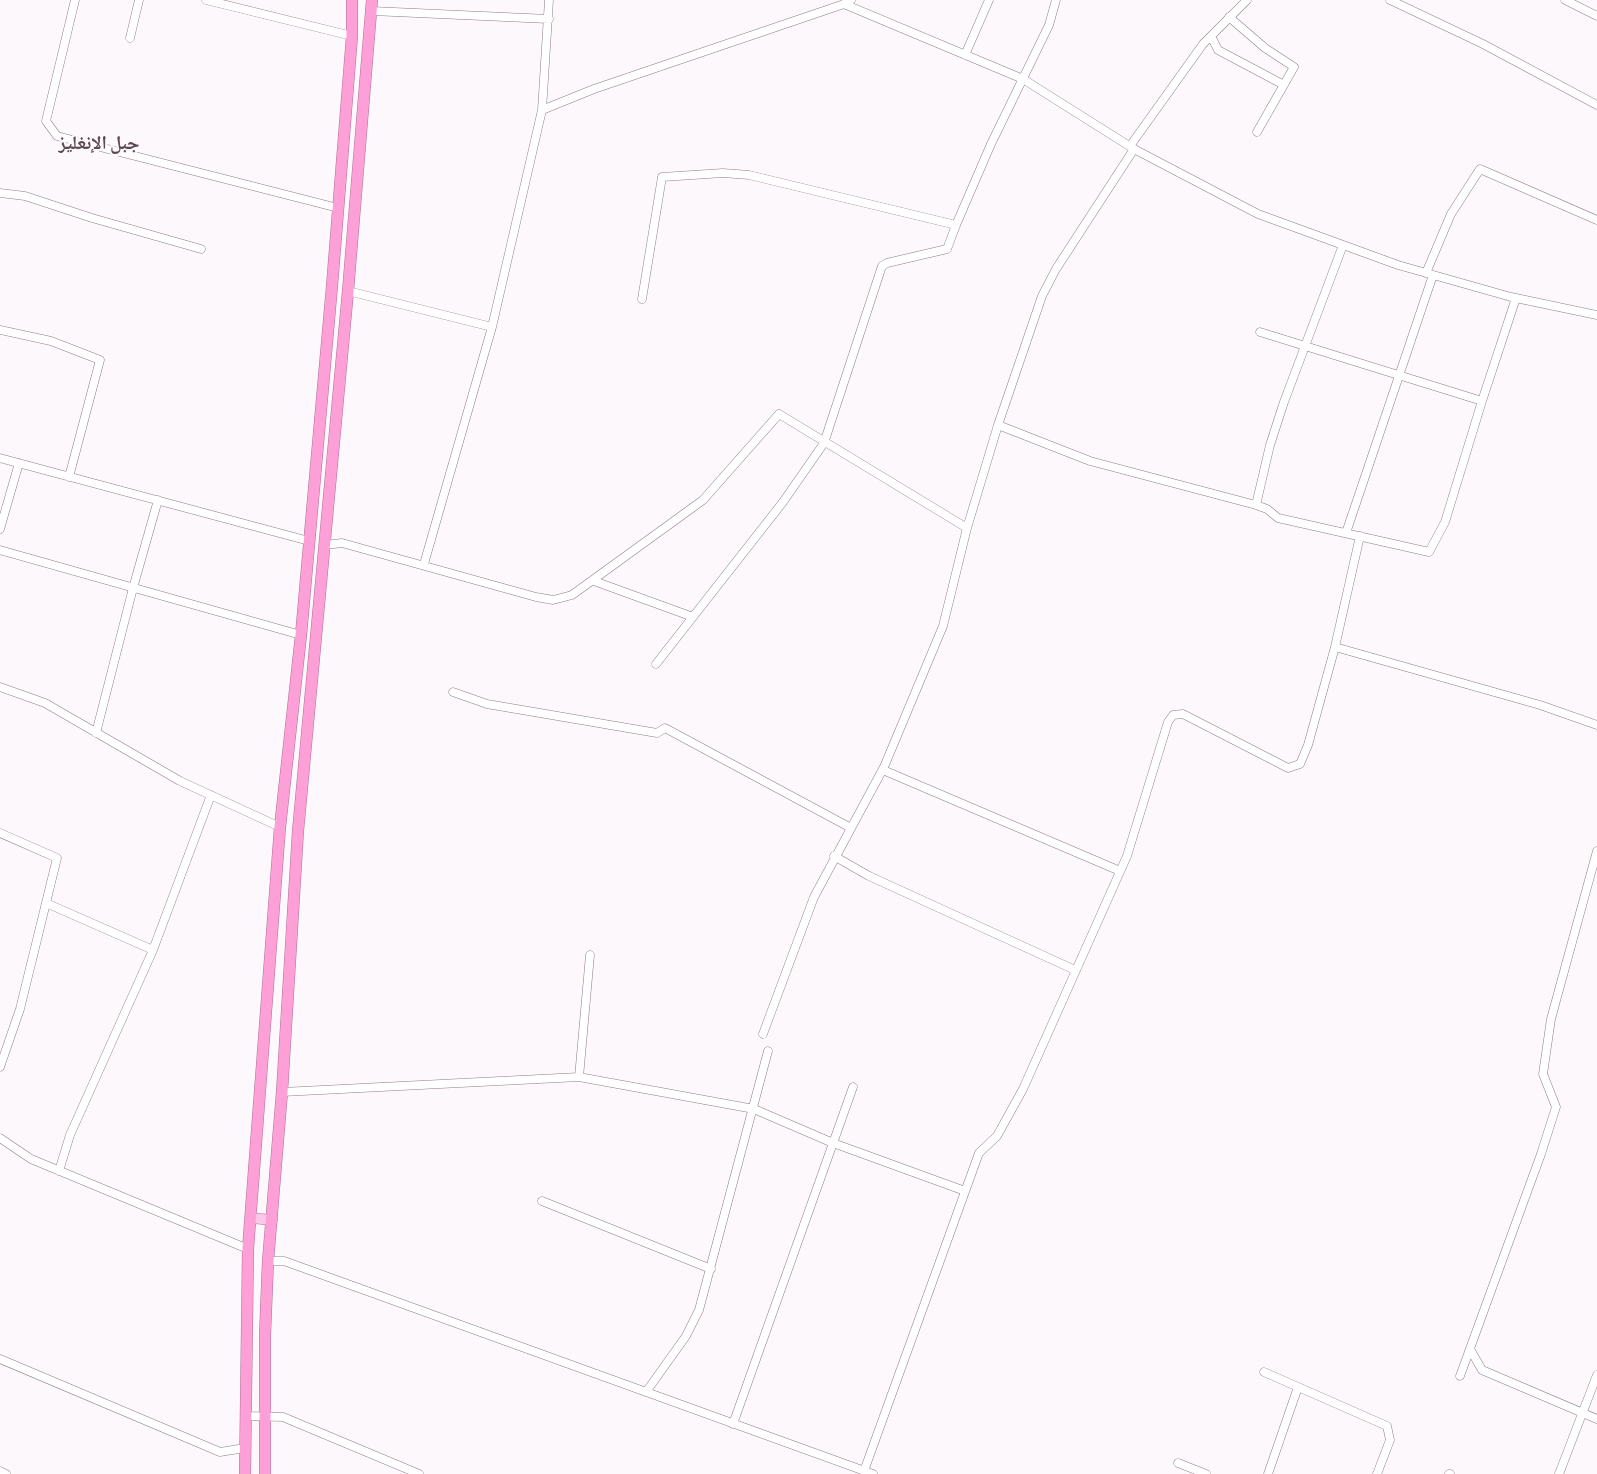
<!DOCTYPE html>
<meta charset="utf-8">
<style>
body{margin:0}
canvas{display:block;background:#fdf8fb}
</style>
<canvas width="1597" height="1474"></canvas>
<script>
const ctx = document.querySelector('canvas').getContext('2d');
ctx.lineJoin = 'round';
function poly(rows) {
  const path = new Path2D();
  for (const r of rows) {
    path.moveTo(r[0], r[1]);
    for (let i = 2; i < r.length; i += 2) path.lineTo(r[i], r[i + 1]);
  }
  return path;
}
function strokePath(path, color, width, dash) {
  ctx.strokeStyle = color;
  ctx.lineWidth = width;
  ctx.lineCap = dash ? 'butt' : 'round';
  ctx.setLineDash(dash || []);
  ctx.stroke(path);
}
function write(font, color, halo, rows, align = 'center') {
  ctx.font = font + ' "Sofia Sans Condensed","Noto Naskh Arabic",sans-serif';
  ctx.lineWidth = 4.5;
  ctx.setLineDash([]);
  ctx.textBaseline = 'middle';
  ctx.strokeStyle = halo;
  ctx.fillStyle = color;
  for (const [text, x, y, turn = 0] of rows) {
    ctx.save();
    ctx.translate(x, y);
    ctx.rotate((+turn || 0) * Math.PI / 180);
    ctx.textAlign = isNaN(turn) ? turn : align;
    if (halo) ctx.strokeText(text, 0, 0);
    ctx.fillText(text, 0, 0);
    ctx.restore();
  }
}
const minor = poly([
 [75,0,46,121,57,136,338,208],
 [206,0,352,36],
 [1390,0,1483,44,1597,105],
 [1565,0,1597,16],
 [844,4,1023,79,1134,149,1258,214,1398,265,1511,297,1597,315],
 [372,11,549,19],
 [1229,17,1265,48,1294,67,1257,132],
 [1211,36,1218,50,1284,85],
 [130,38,139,0],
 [965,55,989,0],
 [542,110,594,89,844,4,851,0],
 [1130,146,1203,44,1247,0],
 [0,193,25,196,92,218,201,249],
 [1426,273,1451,214,1480,169,1597,220],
 [348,291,492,327],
 [642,299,662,177,723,173,749,175,956,225,991,144,1049,25,1056,0],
 [0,330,51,341,100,360,69,477],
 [1260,332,1482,401],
 [998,425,1090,461,1256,505,1267,509,1278,518,1429,552,1445,522,1482,401,1516,298],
 [0,458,309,541],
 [1256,505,1270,445,1284,402,1343,245],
 [0,529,19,463],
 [1346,533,1433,275],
 [1360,536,1335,647,1540,705,1597,725],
 [325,545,342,543,536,597,553,600,572,595,703,500,779,414,967,528],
 [0,550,301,635],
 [424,564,492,327,542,110,549,0],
 [594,581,693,617],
 [656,664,783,502,824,443,882,266,887,263,947,249,956,225],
 [0,687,45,703,180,781,280,827],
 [453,692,487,704,657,733,665,728,851,828],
 [96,733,133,588,158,500],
 [883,770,1120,871],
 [0,833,57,858,20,1009,0,1067],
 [834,856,869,876,1075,970],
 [46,903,153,950],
 [763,1034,814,897,884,767,943,626,967,528,998,425,1042,296,1056,269,1134,149],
 [579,1077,590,955],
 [282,1092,579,1077,754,1109,833,1143,965,1191],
 [0,1138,31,1159,248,1249],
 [59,1171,70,1135,153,950,211,795],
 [542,1201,711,1269],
 [268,1261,284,1261,873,1474],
 [1470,1349,1482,1370,1597,1419],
 [0,1359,220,1452,245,1448],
 [1264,1372,1387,1426,1390,1440,1377,1474],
 [1460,1376,1541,1154,1556,1107,1543,1074,1551,1019,1597,851],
 [646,1392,686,1336,699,1310,768,1051],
 [245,1416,283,1417,419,1474],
 [733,1424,853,1087],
 [1178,1463,1206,1474],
 [0,1471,6,1474],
 [864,1471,979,1153,997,1136,1023,1089,1127,856,1168,722,1173,715,1183,714,1288,768,1300,764,1308,745,1335,647],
 [1268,1474,1298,1387],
 [1449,1474,1450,1474],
 [1559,1474,1597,1375]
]);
const major = poly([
 [251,1218,272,1220]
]);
const highway = poly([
 [245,1474,248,1249,280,827,301,635,332,286,352,36,352,0],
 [265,1474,265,1335,268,1261,282,1092,298,831,348,291,372,0]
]);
const districtNames = [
 ["جبل الإنغليز",99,144]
];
strokePath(minor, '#927c88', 9);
strokePath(major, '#ae6f95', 11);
strokePath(highway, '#ae6f95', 12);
strokePath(minor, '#fff', 8);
strokePath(major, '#fec6e8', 10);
strokePath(highway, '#fda0d8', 11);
write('bold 19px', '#5d4954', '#fdf8fb', districtNames);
</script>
